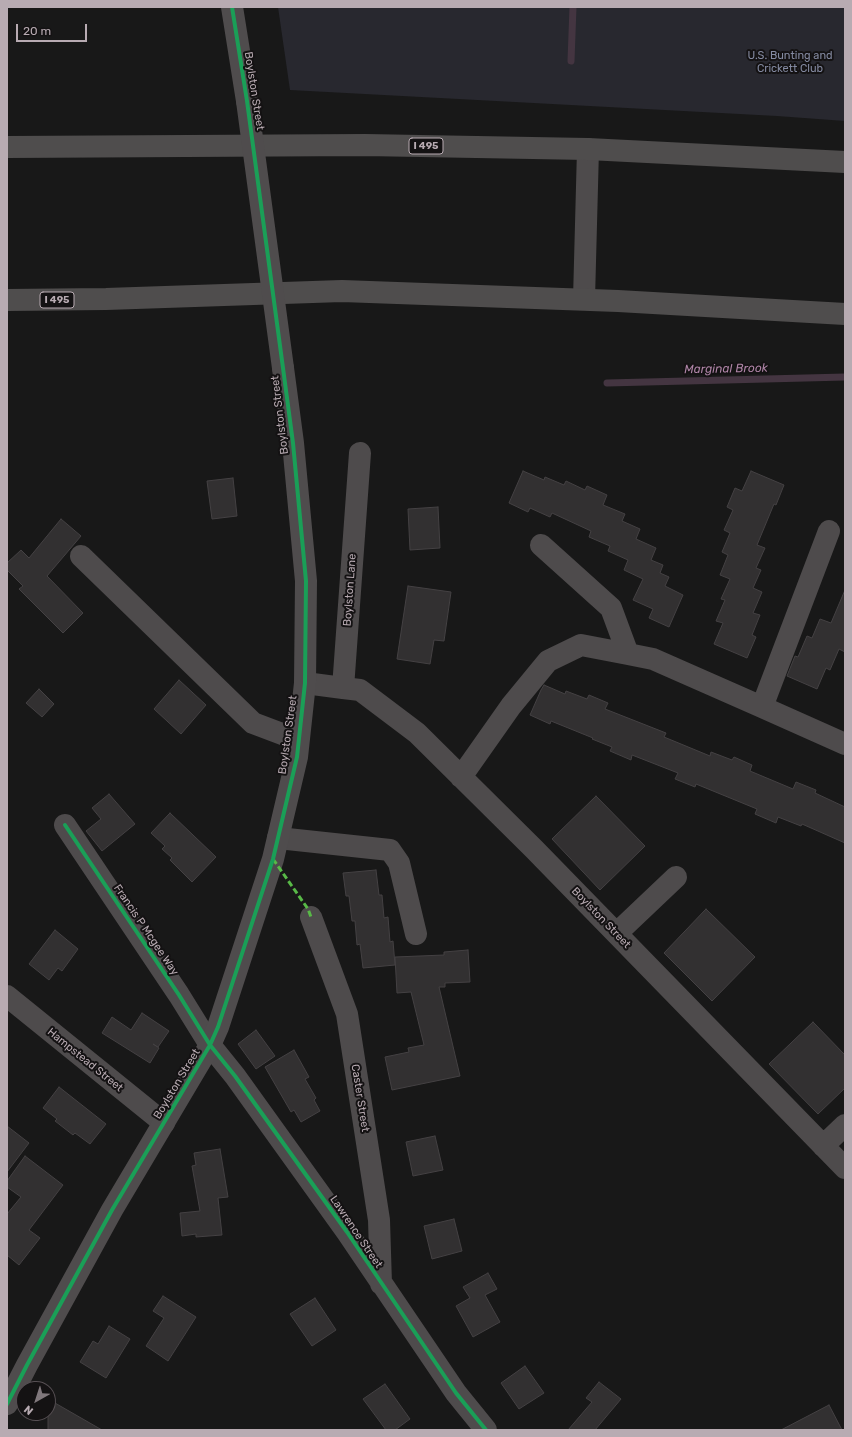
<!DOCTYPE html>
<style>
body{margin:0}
#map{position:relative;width:852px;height:1437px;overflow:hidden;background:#181818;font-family:Rubik,sans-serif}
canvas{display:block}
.frame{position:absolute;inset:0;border:8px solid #b8abb2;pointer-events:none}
.north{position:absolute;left:16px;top:1381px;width:40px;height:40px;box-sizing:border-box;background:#141213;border:1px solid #564f53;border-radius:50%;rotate:219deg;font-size:11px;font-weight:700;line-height:16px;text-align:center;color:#b8abb2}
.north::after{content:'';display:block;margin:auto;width:14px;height:18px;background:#80787c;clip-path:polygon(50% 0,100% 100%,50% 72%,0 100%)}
.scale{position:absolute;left:16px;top:24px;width:71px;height:18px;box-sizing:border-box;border:2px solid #b8abb2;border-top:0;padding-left:5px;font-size:12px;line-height:14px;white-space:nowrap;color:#b8abb2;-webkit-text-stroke:3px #141213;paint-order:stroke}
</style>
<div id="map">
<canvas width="852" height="1437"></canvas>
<div class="frame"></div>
<div class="north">N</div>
<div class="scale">20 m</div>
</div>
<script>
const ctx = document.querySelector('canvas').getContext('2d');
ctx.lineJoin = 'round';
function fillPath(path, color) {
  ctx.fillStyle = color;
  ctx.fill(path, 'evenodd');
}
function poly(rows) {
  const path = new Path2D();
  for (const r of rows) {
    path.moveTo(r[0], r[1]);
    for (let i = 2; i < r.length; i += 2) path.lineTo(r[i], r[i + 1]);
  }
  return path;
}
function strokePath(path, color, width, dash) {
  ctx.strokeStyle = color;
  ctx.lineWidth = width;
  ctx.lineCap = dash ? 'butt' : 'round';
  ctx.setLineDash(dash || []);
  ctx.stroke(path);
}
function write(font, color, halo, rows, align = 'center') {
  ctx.font = font + ' Rubik,sans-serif';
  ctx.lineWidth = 4;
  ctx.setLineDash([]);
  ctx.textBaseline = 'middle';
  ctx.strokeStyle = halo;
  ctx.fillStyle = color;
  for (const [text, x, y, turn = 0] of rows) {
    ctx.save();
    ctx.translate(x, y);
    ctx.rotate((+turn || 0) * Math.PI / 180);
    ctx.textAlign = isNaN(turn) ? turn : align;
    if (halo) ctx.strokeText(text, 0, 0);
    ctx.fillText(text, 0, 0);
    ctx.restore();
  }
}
const green = poly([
 [278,7,845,7,845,121,777,116,290,90]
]);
const stream = poly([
 [571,61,573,7],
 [607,383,845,377]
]);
const building = poly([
 [523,471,544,480,545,477,564,485,566,481,585,490,587,486,607,495,603,505,625,514,622,521,640,529,636,539,656,548,651,560,663,565,660,573,669,577,665,586,683,595,669,627,649,618,653,609,633,600,643,579,624,570,628,560,608,551,610,546,589,537,591,531,552,513,550,517,530,508,528,512,509,503,523,471],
 [751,471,784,485,776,505,774,504,757,545,765,548,756,568,761,570,753,588,762,592,753,613,760,615,752,635,756,637,747,658,714,644,723,623,716,621,725,600,721,599,730,579,720,575,728,555,722,552,730,533,724,530,733,510,727,507,735,488,742,491,751,471],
 [233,478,237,516,212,519,207,481,233,478],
 [438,507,440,548,410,550,408,509,438,507],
 [61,519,81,536,47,576,83,613,63,633,19,589,23,586,7,570,7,563,21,550,29,558,61,519],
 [408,586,451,592,444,641,434,640,430,664,397,659,408,586],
 [845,590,845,652,839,649,830,670,826,668,817,689,787,676,795,656,798,657,807,636,812,638,820,619,831,623,845,590],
 [179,680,206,705,181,734,154,709,179,680],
 [544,685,565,694,566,691,587,699,589,695,608,703,605,709,666,733,664,737,710,756,711,752,732,760,734,757,752,765,750,771,793,789,796,782,816,790,815,793,845,807,845,843,802,824,801,826,778,817,776,823,755,814,757,809,696,784,695,787,675,779,678,773,632,755,631,760,610,751,612,747,592,739,593,738,551,721,550,724,530,715,541,690,544,685],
 [39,689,54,704,42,717,26,703,39,689],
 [109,794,135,824,102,851,86,831,101,819,92,808,109,794],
 [596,796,645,846,600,890,552,839,596,796],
 [170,813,216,857,192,882,170,860,172,858,162,849,165,846,151,833,170,813],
 [376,870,379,895,382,895,384,918,388,917,390,942,393,941,395,965,363,968,360,944,357,945,355,921,352,921,349,896,346,896,343,873,376,870],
 [706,909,755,957,712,1001,664,953,706,909],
 [55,930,78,949,62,971,58,968,49,980,29,964,55,930],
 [468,950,470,982,445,983,445,987,439,987,460,1076,392,1090,385,1057,409,1052,408,1048,424,1045,411,992,397,993,395,957,444,955,444,952,468,950],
 [142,1013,169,1031,158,1047,153,1044,159,1048,150,1063,102,1033,112,1017,131,1030,142,1013],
 [813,1022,845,1055,845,1088,818,1114,769,1064,813,1022],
 [256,1030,275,1056,256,1069,238,1044,256,1030],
 [294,1050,309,1077,305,1079,316,1098,314,1100,320,1111,301,1122,294,1110,291,1112,265,1067,294,1050],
 [59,1087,106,1124,90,1144,75,1133,73,1135,55,1121,57,1119,43,1108,59,1087],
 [7,1126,29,1143,7,1172,7,1126],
 [435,1136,443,1170,413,1176,406,1142,435,1136],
 [220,1149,228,1197,218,1198,222,1235,196,1237,196,1234,182,1236,180,1213,200,1211,192,1166,196,1165,194,1153,220,1149],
 [25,1156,63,1185,29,1230,40,1238,19,1265,7,1255,7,1214,21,1197,7,1187,7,1181,25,1156],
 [454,1219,462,1251,432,1259,424,1226,454,1219],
 [488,1273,497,1289,485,1295,500,1322,473,1337,456,1306,470,1298,463,1287,488,1273],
 [163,1296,196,1317,168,1361,146,1346,164,1318,153,1311,163,1296],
 [315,1298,336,1330,312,1346,290,1314,315,1298],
 [109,1326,130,1339,106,1378,80,1362,93,1341,98,1344,109,1326],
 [525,1366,544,1393,519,1409,501,1383,525,1366],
 [599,1382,621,1399,595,1430,568,1430,592,1402,586,1398,599,1382],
 [385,1384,410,1419,395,1430,386,1430,363,1399,385,1384],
 [48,1399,102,1430,48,1430,48,1399],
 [829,1405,842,1430,781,1430,829,1405]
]);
const minor = poly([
 [584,299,588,149],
 [829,531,762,707,845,744],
 [541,545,611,608,628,654,653,659,762,707],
 [81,556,253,723,298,740],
 [305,683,343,688,360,453],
 [343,688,360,690,417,733,534,849,845,1168],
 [461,777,511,706,548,661,581,645,628,654],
 [65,825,179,995,210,1045,235,1076,347,1232,456,1393,486,1430],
 [278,838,390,850,399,863,416,934],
 [311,917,347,1014,379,1220,381,1284],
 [617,933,676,877],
 [7,996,164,1123],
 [823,1146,845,1125]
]);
const major = poly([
 [232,7,247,101],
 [7,1404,27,1365,112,1210,210,1045,218,1027,273,859,297,757,305,683,306,581,293,443,283,368]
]);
const highway = poly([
 [7,147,365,145,588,149,845,162],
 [7,300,106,299,342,291,618,301,845,314]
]);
const majorBridge = poly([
 [247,101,283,368]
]);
const quiet = poly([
 [273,859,308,909,311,917]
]);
const cycleway = poly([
 [65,825,179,995,210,1045,235,1076,347,1232,456,1393,486,1430],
 [7,1404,27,1365,112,1210,210,1045,218,1027,273,859,297,757,305,683,306,581,293,443,283,368,247,101,232,7]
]);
const shields = [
 [426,146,34],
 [57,300,34]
];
const shieldNames = [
 ["I 495",426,146],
 ["I 495",57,300]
];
const parkNames = [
 ["U.S. Bunting and",790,56],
 ["Crickett Club",790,69]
];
const streetNames = [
 ["Boylston Street",254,91,81],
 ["Boylston Street",280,415,-97],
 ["Boylston Lane",350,590,-86],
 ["Boylston Street",288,735,-82],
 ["Boylston Street",601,918,46],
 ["Francis P Mcgee Way",146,930,56],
 ["Hampstead Street",85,1060,39],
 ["Boylston Street",177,1084,-59],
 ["Caster Street",360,1098,81],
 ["Lawrence Street",356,1232,56]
];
const waterNames = [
 ["Marginal Brook",726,369,-1]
];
fillPath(green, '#28282f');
strokePath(stream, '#443541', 7);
fillPath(building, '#323031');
strokePath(building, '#444143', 1);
strokePath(minor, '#4e4b4c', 22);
strokePath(major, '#4f4c4d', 22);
strokePath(highway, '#4f4d4d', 22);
strokePath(majorBridge, '#4f4c4d', 22);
strokePath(quiet, '#58b947', 3, [6, 3]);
strokePath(cycleway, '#1a9f57', 4);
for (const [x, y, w] of shields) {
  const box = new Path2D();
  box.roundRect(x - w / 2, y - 8, w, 16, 3);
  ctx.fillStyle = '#141213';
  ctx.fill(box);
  strokePath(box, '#b8abb2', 1);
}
write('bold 10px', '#b8abb2', null, shieldNames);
write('11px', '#848aa1', '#141213', parkNames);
write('11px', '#b8abb2', '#141213', streetNames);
write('italic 12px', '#af85a7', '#141213', waterNames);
</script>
